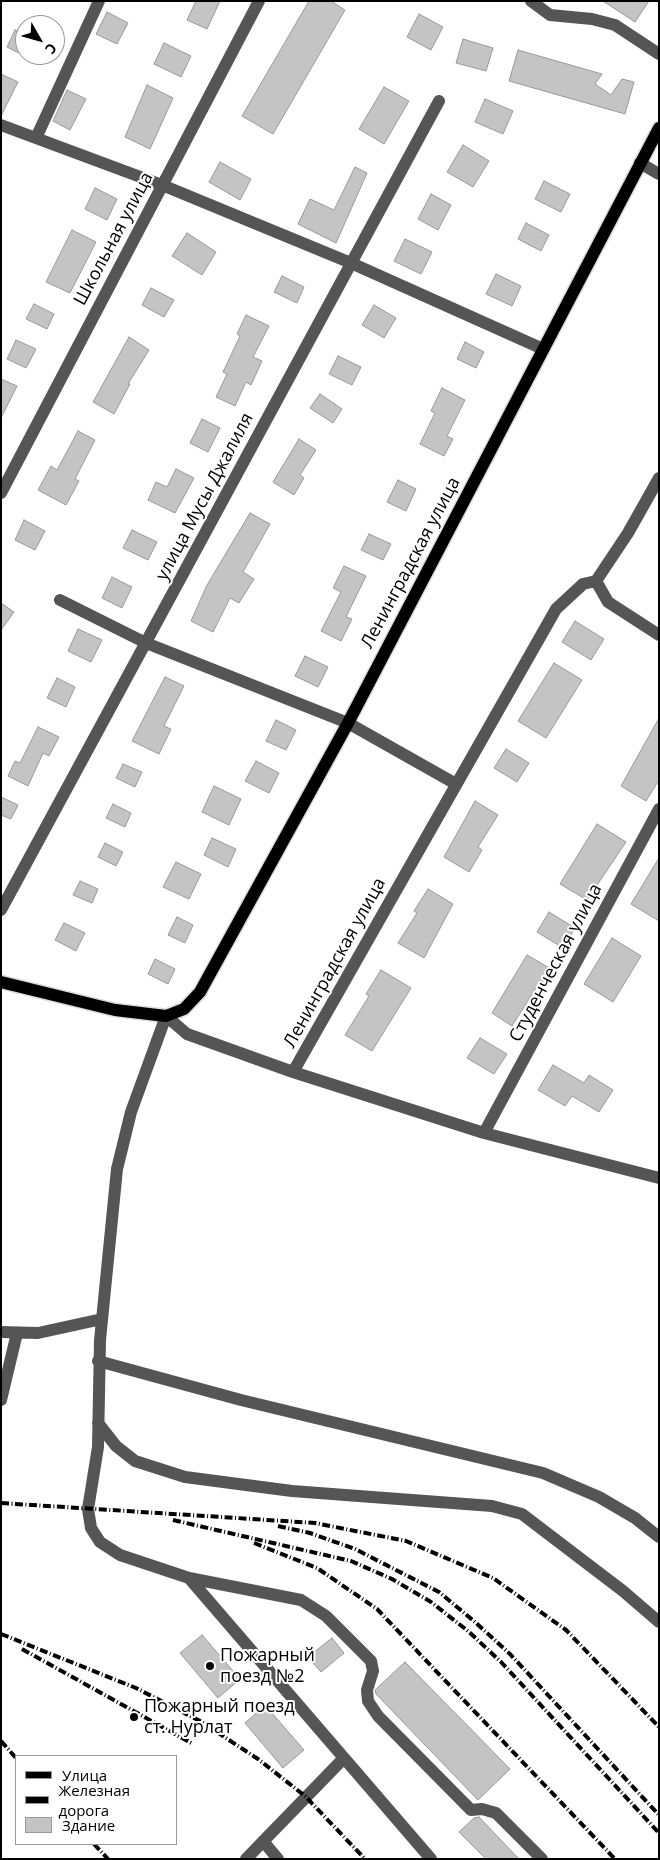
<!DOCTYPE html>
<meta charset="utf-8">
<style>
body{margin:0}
#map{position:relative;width:660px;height:1860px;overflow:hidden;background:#fff;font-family:"Open Sans",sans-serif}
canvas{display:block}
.frame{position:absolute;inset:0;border:2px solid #000;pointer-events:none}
.legend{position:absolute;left:15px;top:1755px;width:162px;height:90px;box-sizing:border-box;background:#fff;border:1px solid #999;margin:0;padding:6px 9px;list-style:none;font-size:15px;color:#000}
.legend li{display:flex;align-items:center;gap:10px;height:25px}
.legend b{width:25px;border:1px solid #999}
.north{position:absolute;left:15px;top:15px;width:50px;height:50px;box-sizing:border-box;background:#fff;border:1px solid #999;border-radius:50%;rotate:128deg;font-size:14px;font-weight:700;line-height:20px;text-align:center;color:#000}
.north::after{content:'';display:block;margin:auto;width:18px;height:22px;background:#000;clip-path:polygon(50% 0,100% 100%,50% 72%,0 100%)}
</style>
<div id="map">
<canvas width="660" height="1860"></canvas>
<div class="frame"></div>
<ul class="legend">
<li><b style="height:6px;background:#000"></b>Улица</li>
<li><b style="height:6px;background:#000"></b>Железная дорога</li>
<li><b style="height:14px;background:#c4c4c4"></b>Здание</li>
</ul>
<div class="north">С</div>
</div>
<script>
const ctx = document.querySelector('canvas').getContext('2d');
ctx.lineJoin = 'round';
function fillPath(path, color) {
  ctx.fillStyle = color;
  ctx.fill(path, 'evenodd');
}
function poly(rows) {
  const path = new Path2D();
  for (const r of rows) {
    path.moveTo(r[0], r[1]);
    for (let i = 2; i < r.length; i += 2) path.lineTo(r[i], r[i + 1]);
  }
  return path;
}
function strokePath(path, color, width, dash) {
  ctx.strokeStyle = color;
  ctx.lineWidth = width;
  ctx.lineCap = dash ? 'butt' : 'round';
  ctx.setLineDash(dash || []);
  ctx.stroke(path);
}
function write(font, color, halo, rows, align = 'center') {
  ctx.font = font + ' "Open Sans",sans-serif';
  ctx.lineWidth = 4;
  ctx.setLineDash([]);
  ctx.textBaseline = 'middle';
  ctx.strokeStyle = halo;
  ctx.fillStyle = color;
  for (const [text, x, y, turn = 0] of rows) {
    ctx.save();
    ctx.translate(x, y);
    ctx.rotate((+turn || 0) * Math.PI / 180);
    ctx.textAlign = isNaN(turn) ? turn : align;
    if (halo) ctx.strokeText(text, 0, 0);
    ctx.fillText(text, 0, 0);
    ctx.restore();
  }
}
const building = poly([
 [196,1,220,1,207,29,187,20,196,1],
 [309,1,331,1,345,10,273,134,242,116,309,1],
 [603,1,649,1,635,22,603,1],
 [107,12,128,23,117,44,96,34,107,12],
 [419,14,443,27,431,50,407,37,419,14],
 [15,30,25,35,25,56,7,47,15,30],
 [463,39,493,48,486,71,456,63,463,39],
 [164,43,191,56,181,77,154,64,164,43],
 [518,50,602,74,595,84,611,95,622,79,634,82,625,114,509,81,518,50],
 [1,74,18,82,1,116,1,74],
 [147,85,173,98,150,149,125,137,147,85],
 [384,87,409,101,384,144,359,129,384,87],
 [67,90,86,99,70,130,53,121,67,90],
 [485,99,513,111,503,134,475,122,485,99],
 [463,145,489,161,473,187,447,172,463,145],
 [220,162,251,179,240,200,209,182,220,162],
 [355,167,367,173,336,243,298,224,310,199,334,210,355,167],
 [544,181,570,194,561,212,535,199,544,181],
 [95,188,117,199,107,220,85,209,95,188],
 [431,194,451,205,438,230,418,219,431,194],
 [526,223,549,235,541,251,518,239,526,223],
 [72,230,96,242,70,293,46,282,72,230],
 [187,233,216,252,202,275,172,256,187,233],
 [405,239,432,252,421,274,394,261,405,239],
 [496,274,521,286,512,306,486,294,496,274],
 [282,276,304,287,297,303,274,292,282,276],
 [151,288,174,300,164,317,142,305,151,288],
 [34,304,54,314,47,329,26,319,34,304],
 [374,305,396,318,384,338,362,325,374,305],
 [246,315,269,326,253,357,262,361,251,385,246,382,235,406,216,397,227,374,223,372,240,336,237,334,246,315],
 [129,337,149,350,128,384,130,384,114,414,93,402,129,337],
 [16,340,36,349,26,368,7,359,16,340],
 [465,342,484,352,476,368,457,359,465,342],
 [338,356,361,367,352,385,329,374,338,356],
 [1,379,17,386,1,418,1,379],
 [442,388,465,400,447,436,453,439,444,456,420,444,435,413,431,411,442,388],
 [320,394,342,409,333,423,310,408,320,394],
 [202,419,220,428,208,452,190,443,202,419],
 [78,431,95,440,75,479,79,481,66,505,38,490,51,466,57,470,78,431],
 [299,439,316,450,300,475,304,478,294,495,273,482,299,439],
 [176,469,194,478,175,513,148,500,156,482,167,487,176,469],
 [398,480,416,489,406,511,387,502,398,480],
 [250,513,270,524,243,572,254,579,239,603,230,598,213,632,191,621,207,585,250,513],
 [24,520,45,531,35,550,15,540,24,520],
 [132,530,157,542,148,560,123,548,132,530],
 [369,534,391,544,383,560,361,550,369,534],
 [344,566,366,576,346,617,352,619,341,641,321,631,341,592,333,588,344,566],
 [112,577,132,587,122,608,102,598,112,577],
 [1,603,14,612,1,630,1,603],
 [575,621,604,639,591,660,562,642,575,621],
 [78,629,102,640,91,662,68,651,78,629],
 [305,656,328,667,318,687,295,676,305,656],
 [554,663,582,680,546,738,518,721,554,663],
 [165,677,184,686,164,726,171,729,159,754,132,741,165,677],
 [57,678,75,687,66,707,47,698,57,678],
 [659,718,659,780,646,801,621,786,659,718],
 [276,720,296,730,286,750,266,741,276,720],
 [38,727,59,737,49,756,43,753,28,786,8,776,15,761,20,763,38,727],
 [506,749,529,763,517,782,494,768,506,749],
 [256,761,279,773,269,793,245,781,256,761],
 [123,764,142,772,135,787,116,778,123,764],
 [214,786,241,799,229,825,202,812,214,786],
 [1,797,18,805,11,819,1,815,1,797],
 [475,801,498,815,478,847,482,850,469,872,444,857,475,801],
 [113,804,131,813,125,827,106,818,113,804],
 [597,824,626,842,587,900,560,884,597,824],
 [212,838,236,849,228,867,204,855,212,838],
 [105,843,123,852,116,866,98,857,105,843],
 [659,858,659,921,631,904,659,858],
 [176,862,201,874,189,899,163,887,176,862],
 [80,881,98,889,92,903,73,895,80,881],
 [428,889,453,904,424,958,398,943,417,913,414,911,428,889],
 [549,912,575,928,563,948,537,932,549,912],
 [177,917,193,925,185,943,168,935,177,917],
 [64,923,85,933,76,951,55,940,64,923],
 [612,938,641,956,613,1002,584,984,612,938],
 [527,955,553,970,540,991,536,988,512,1026,492,1013,527,955],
 [155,959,175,969,168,984,148,974,155,959],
 [381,970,411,988,372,1051,345,1035,369,996,366,994,381,970],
 [480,1038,507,1054,494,1074,467,1058,480,1038],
 [553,1065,584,1083,589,1075,613,1090,599,1112,572,1096,565,1106,538,1090,553,1065],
 [202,1635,240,1679,218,1698,180,1653,202,1635],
 [332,1638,344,1653,321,1672,308,1657,332,1638],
 [405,1662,510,1769,478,1800,376,1694,375,1690,405,1662],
 [265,1705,304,1750,283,1768,245,1723,265,1705],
 [479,1817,519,1859,486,1859,459,1832,474,1818,479,1817]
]);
const minor = poly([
 [531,1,550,15,592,19,615,25,659,54],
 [1,125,162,185,351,263,543,349],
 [36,138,99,1],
 [640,163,659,174],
 [1,493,259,1],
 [596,581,628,533,659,478],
 [60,600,146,643,348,723,456,784],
 [1,910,439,101],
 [293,1072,556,609,583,584,596,581,608,602,659,635],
 [484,1133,659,809],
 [1,1332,38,1333,102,1319],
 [98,1361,241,1400,543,1473,599,1497,635,1518,659,1537],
 [1,1400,17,1333],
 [98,1423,116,1446,135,1461,185,1477,292,1491,492,1506,522,1514,623,1591,659,1622],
 [189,1578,301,1600,326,1616,371,1661,373,1671,367,1690,368,1701,378,1716,471,1810,482,1809,496,1813,542,1859],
 [263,1841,278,1859],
 [246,1859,344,1758],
 [431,1859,189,1578,120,1555,100,1542,91,1528,88,1509,98,1447,100,1340,117,1169,131,1112,166,1016,187,1034,293,1072,484,1133,659,1178]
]);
const major = poly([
 [1,982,115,1010,166,1016,184,1009,200,992,348,723,659,128]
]);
const rail = poly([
 [1,1503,315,1523,406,1541,493,1578,566,1630,659,1727],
 [173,1520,351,1561,392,1579,431,1602,468,1631,501,1662,659,1833],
 [278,1526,310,1533,355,1549,439,1592,475,1622,510,1654,659,1815],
 [254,1543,317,1568,377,1609,615,1859],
 [1,1634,136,1688,200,1721,258,1759,305,1796,365,1859],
 [22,1649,193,1744],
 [1,1741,16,1758],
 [94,1844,108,1859]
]);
const markers = [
 [210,1666,5,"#000"],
 [134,1717,5,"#000"]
];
const streetNames = [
 ["Школьная улица",114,239,-62],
 ["улица Мусы Джалиля",205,497,-62],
 ["Ленинградская улица",411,563,-62],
 ["Ленинградская улица",335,963,-61],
 ["Студенческая улица",556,963,-62]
];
const poiNames = [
 ["Пожарный",220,1656],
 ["поезд №2",220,1677],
 ["Пожарный поезд",144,1707],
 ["ст. Нурлат",144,1728]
];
fillPath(building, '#c4c4c4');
strokePath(building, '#999', 1);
strokePath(major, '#dbdbdb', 15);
strokePath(minor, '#555', 12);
strokePath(major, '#000', 12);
strokePath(rail, '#000', 4, [8, 2.5, 1, 2.5]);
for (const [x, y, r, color] of markers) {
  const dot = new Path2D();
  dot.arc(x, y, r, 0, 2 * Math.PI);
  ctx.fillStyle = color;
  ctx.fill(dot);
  strokePath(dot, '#fff', 2);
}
write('18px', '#000', '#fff', streetNames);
write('18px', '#000', '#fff', poiNames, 'left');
</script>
